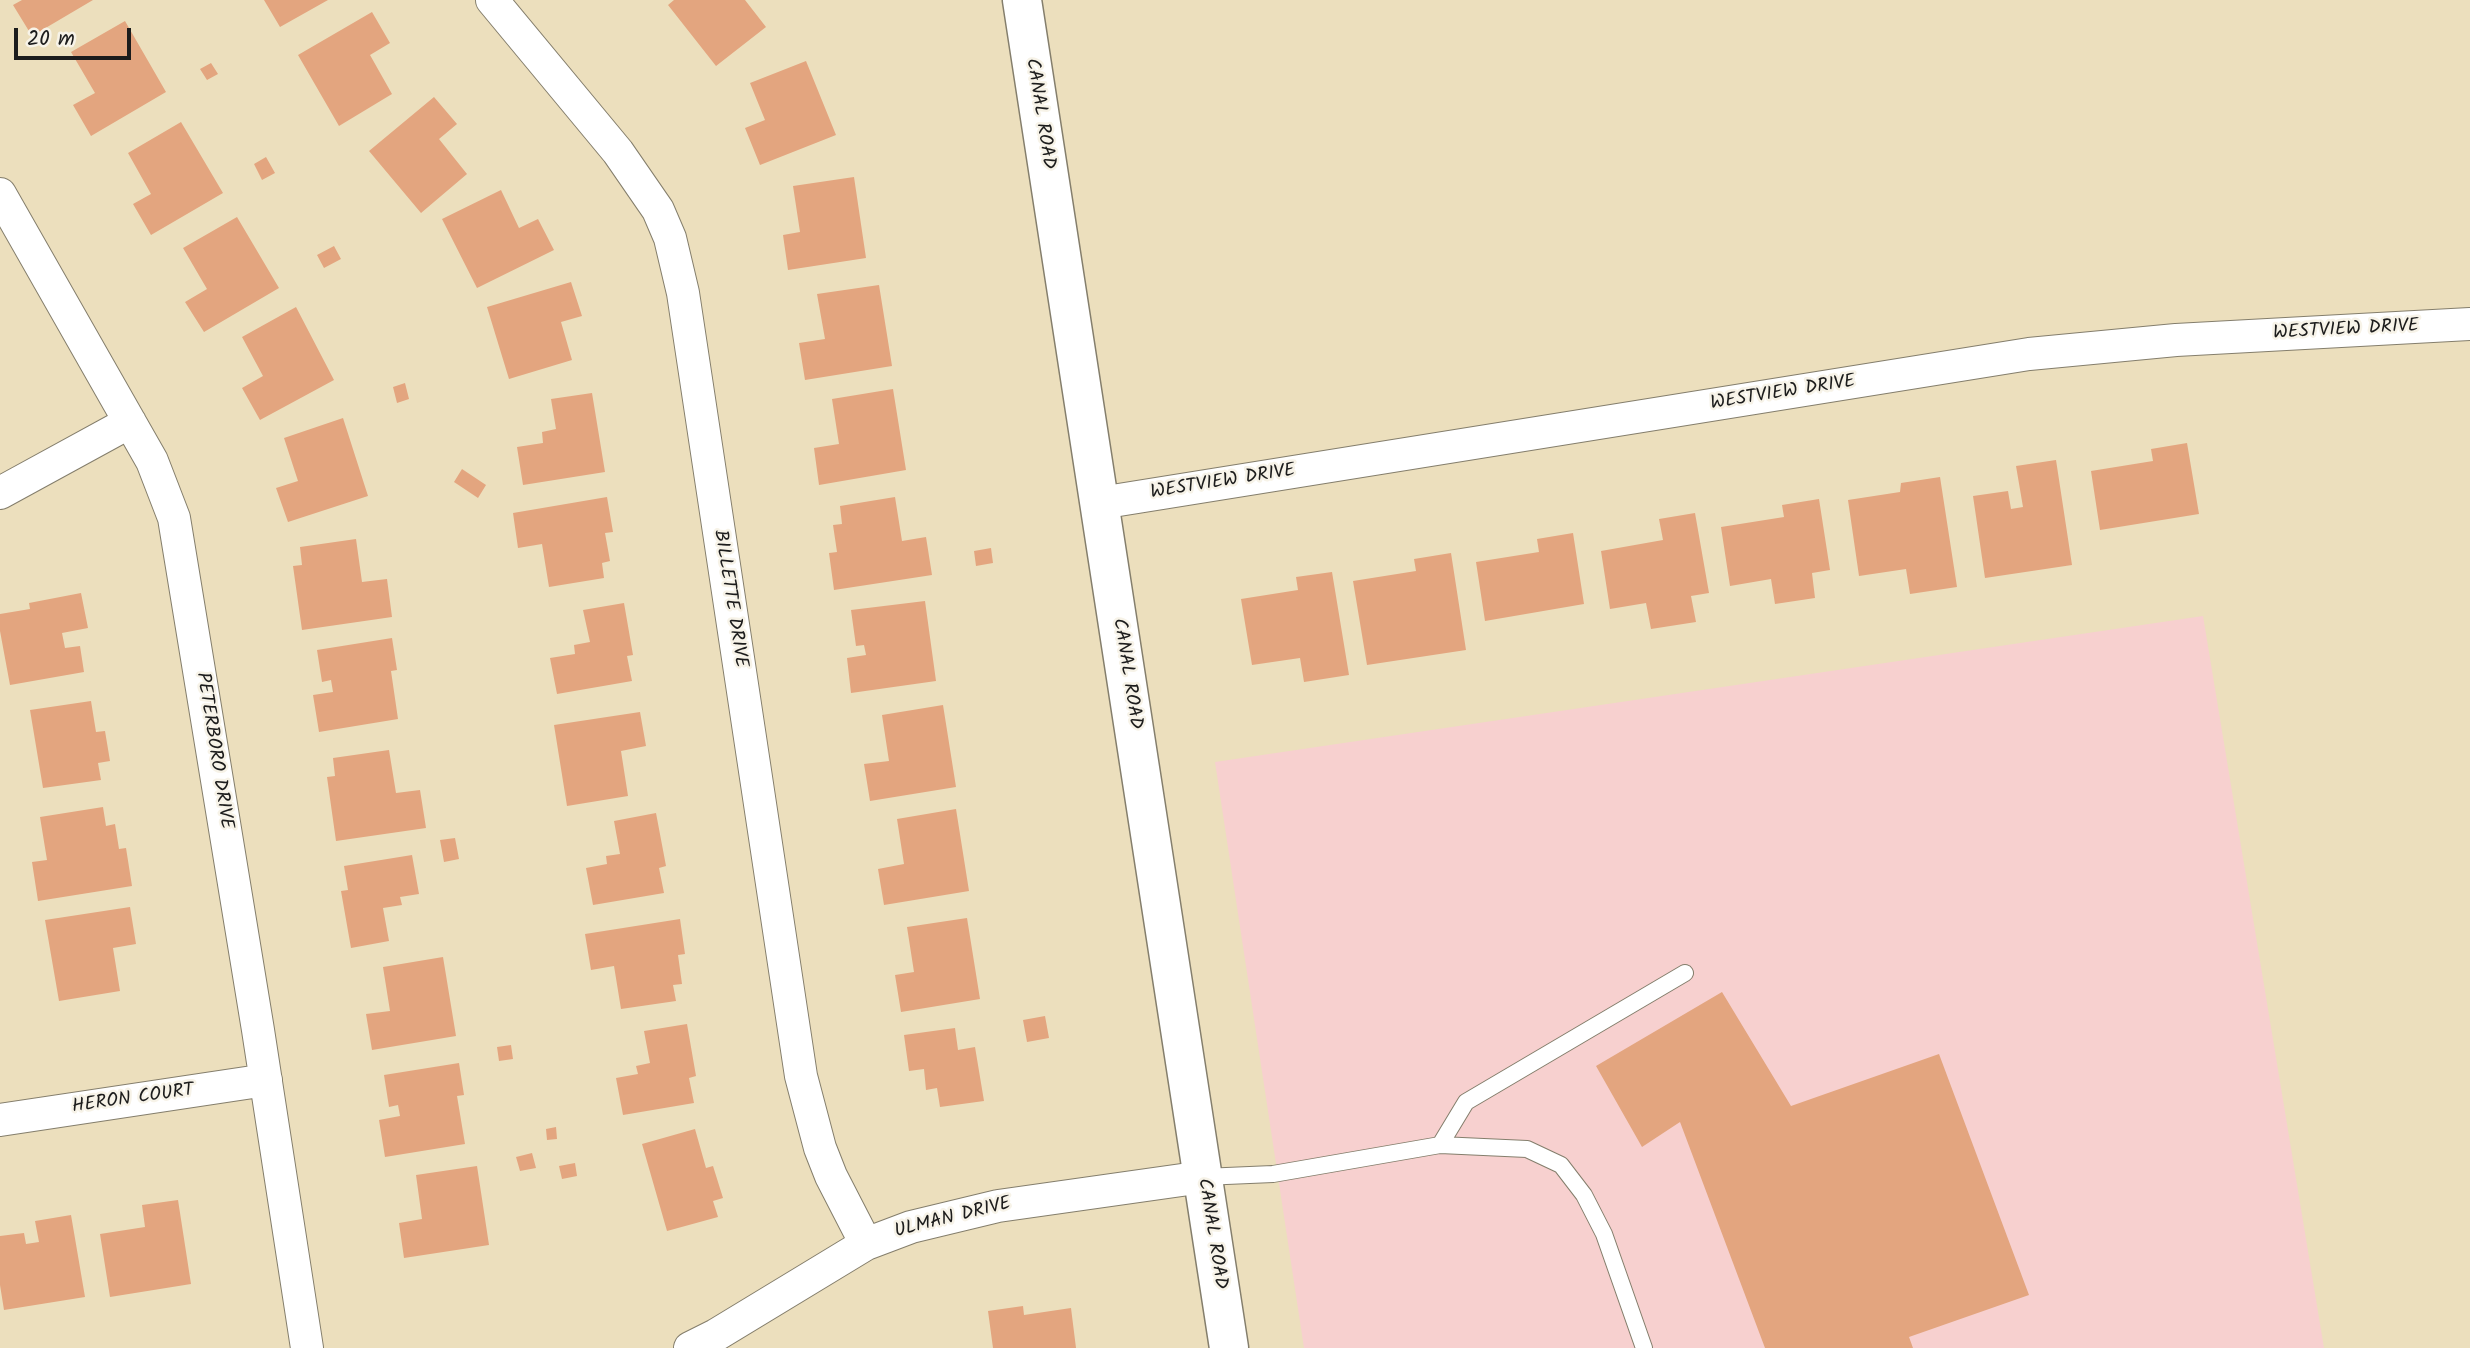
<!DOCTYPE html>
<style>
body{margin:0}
#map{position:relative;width:2470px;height:1348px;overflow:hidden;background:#ecdfbd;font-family:Kalam,sans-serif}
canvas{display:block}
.scale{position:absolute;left:14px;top:28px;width:117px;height:32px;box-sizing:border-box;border:4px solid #1c1c1c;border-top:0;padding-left:9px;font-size:21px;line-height:24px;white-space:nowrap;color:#1c1c1c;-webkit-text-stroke:5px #f7f3e8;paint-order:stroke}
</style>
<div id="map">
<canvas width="2470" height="1348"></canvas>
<div class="scale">20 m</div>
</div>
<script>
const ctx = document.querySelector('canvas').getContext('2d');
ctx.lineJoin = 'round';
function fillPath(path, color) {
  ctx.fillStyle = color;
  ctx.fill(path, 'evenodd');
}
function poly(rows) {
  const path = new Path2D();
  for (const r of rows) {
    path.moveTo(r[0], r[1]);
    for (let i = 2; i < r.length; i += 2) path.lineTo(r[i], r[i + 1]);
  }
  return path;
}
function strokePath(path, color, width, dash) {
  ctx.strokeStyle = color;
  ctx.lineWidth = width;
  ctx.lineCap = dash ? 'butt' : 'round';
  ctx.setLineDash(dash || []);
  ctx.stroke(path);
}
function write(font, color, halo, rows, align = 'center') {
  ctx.font = font + ' Kalam,sans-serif';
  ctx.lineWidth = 5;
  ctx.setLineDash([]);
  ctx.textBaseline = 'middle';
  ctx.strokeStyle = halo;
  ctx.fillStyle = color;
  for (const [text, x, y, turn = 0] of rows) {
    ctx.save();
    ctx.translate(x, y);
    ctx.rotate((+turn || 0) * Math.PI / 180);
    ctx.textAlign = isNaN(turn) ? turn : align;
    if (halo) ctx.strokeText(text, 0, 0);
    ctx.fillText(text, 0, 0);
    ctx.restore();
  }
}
const built = poly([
 [2203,616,2324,1348,1304,1348,1215,762]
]);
const building = poly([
 [22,0,93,0,32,36,13,5],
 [264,0,328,0,280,27],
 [674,0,745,0,766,27,716,66,668,5],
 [372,12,390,43,370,55,392,94,339,126,298,55],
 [125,21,166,92,91,136,73,105,95,93,71,52],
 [806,61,836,135,760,165,745,128,765,120,750,83],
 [211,63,218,74,207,80,200,69],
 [434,97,457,124,439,139,467,174,421,213,369,151],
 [181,122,223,193,151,235,133,204,151,194,128,153],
 [266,157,275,173,262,180,254,164],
 [854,177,866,258,788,270,783,235,800,232,793,186],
 [501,190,519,228,538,219,554,250,477,288,442,219],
 [237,217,279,288,204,332,185,302,207,289,183,248],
 [334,246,341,259,324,268,317,255],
 [571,282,582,316,561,322,572,360,509,379,487,307],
 [879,285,892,366,805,380,799,343,825,339,817,294],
 [296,307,334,380,260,420,242,388,263,376,242,337],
 [405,383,409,399,397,403,393,387],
 [893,389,906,470,819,485,814,448,839,444,832,399],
 [592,393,605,472,523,485,517,447,543,443,542,432,556,429,551,399],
 [343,418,368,496,288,522,276,488,298,481,284,438],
 [2187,443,2199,514,2100,530,2091,471,2153,461,2151,449],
 [2056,460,2072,565,1985,578,1973,496,2008,491,2011,509,2023,507,2016,466],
 [462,469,486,485,478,498,454,482],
 [1940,477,1957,587,1910,594,1906,569,1859,576,1848,500,1900,492,1901,483],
 [607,497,613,532,605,533,610,561,602,563,604,578,549,587,542,544,518,548,513,513],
 [895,497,902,541,926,537,932,575,834,590,829,553,837,552,833,525,842,524,840,506],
 [1819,499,1830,570,1812,573,1815,598,1775,604,1771,579,1730,586,1721,527,1784,517,1782,505],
 [1695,513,1709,593,1691,596,1696,622,1651,629,1646,603,1610,609,1601,551,1663,540,1659,519],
 [1573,533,1584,604,1485,621,1476,562,1539,552,1537,539],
 [356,539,362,582,387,579,392,617,302,630,293,566,302,565,300,547],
 [991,548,993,563,976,566,974,551],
 [1451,553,1466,650,1367,665,1353,581,1416,571,1414,559],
 [1332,572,1349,675,1304,682,1300,658,1252,665,1241,599,1298,590,1296,577],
 [81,593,88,628,62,633,65,648,80,646,84,672,10,685,0,631,0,614,30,609,29,603],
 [925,601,936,681,851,693,847,658,866,655,864,645,856,646,851,610],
 [624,603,633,655,627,656,632,681,557,694,550,658,575,654,574,645,590,642,583,610],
 [392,638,397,670,391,671,398,719,319,732,313,695,333,692,331,680,322,682,317,650],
 [91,701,96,732,105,731,110,761,98,763,101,780,43,788,30,710],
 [943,705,956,787,870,801,864,764,889,761,882,715],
 [640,712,646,746,621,751,628,796,567,806,554,725],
 [389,750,396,793,420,790,426,828,336,841,327,777,335,776,333,758],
 [103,807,106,826,115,824,119,849,126,848,132,886,38,901,32,862,47,860,40,817],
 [956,809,969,891,884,905,878,869,904,864,897,819],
 [656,813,666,866,659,868,664,893,593,905,586,868,607,864,606,856,620,854,614,821],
 [455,838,459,859,444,862,440,840],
 [412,855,419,894,400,897,402,905,383,908,389,941,351,948,341,891,348,890,344,866],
 [130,907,136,944,113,948,120,991,59,1001,45,920],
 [967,918,980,999,901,1012,895,975,914,972,907,927],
 [680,919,685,954,678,955,682,984,673,985,676,1001,621,1009,614,966,591,970,585,934],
 [443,957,456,1036,372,1050,366,1014,390,1011,383,967],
 [1722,992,1791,1106,1939,1054,2029,1295,1909,1337,1913,1348,1765,1348,1680,1122,1642,1147,1596,1066],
 [1045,1016,1049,1038,1027,1042,1023,1020],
 [687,1024,696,1076,689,1078,694,1103,623,1115,616,1078,638,1074,636,1066,650,1063,644,1031],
 [955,1028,958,1050,975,1047,984,1101,940,1107,937,1088,926,1090,924,1069,909,1071,904,1035],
 [511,1045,513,1059,499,1061,497,1047],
 [459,1063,464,1095,457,1096,465,1144,385,1157,379,1120,400,1116,398,1105,389,1107,384,1075],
 [556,1127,557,1139,547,1140,546,1129],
 [695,1129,706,1168,713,1166,723,1198,713,1201,718,1217,667,1231,642,1144],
 [532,1153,536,1168,520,1171,516,1157],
 [575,1163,577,1176,562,1179,559,1166],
 [477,1166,489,1245,404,1258,399,1223,422,1219,416,1175],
 [178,1200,191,1284,110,1297,100,1234,145,1227,142,1205],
 [71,1215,85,1297,4,1310,0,1285,0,1236,24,1233,26,1244,39,1242,35,1221],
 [1023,1306,1024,1315,1071,1308,1076,1348,993,1348,988,1311]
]);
const service = poly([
 [1440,1145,1527,1149,1561,1165,1584,1195,1604,1234,1644,1348],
 [1203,1177,1273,1174,1440,1145,1466,1102,1685,973]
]);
const minor = poly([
 [492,0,618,152,658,210,670,238,683,293,801,1076,820,1148,831,1176,866,1244],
 [0,194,152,461,174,518,258,1030,307,1348],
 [0,493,130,422],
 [1100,503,2029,354,2176,340,2470,324],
 [0,1120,266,1080],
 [690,1348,716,1335,866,1244,911,1227,998,1206,1203,1177]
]);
const tertiary = poly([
 [1022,0,1229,1348]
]);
const streetNames = [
 ["CANAL ROAD",1039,114,81],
 ["WESTVIEW DRIVE",2346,331,-3],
 ["WESTVIEW DRIVE",1783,394,-9],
 ["WESTVIEW DRIVE",1223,483,-9],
 ["BILLETTE DRIVE",729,599,81],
 ["CANAL ROAD",1126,674,81],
 ["PETERBORO DRIVE",213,751,81],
 ["HERON COURT",133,1100,-8],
 ["ULMAN DRIVE",953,1219,-14],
 ["CANAL ROAD",1211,1234,81]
];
fillPath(built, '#f7d0cf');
fillPath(building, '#e3a57f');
strokePath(service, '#847e6c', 18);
strokePath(minor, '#847e6c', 34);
strokePath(tertiary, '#847e6c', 41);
strokePath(service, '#fff', 16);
strokePath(minor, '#fff', 32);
strokePath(tertiary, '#fff', 38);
write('19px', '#1c1c1c', '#f7f3e8', streetNames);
</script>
